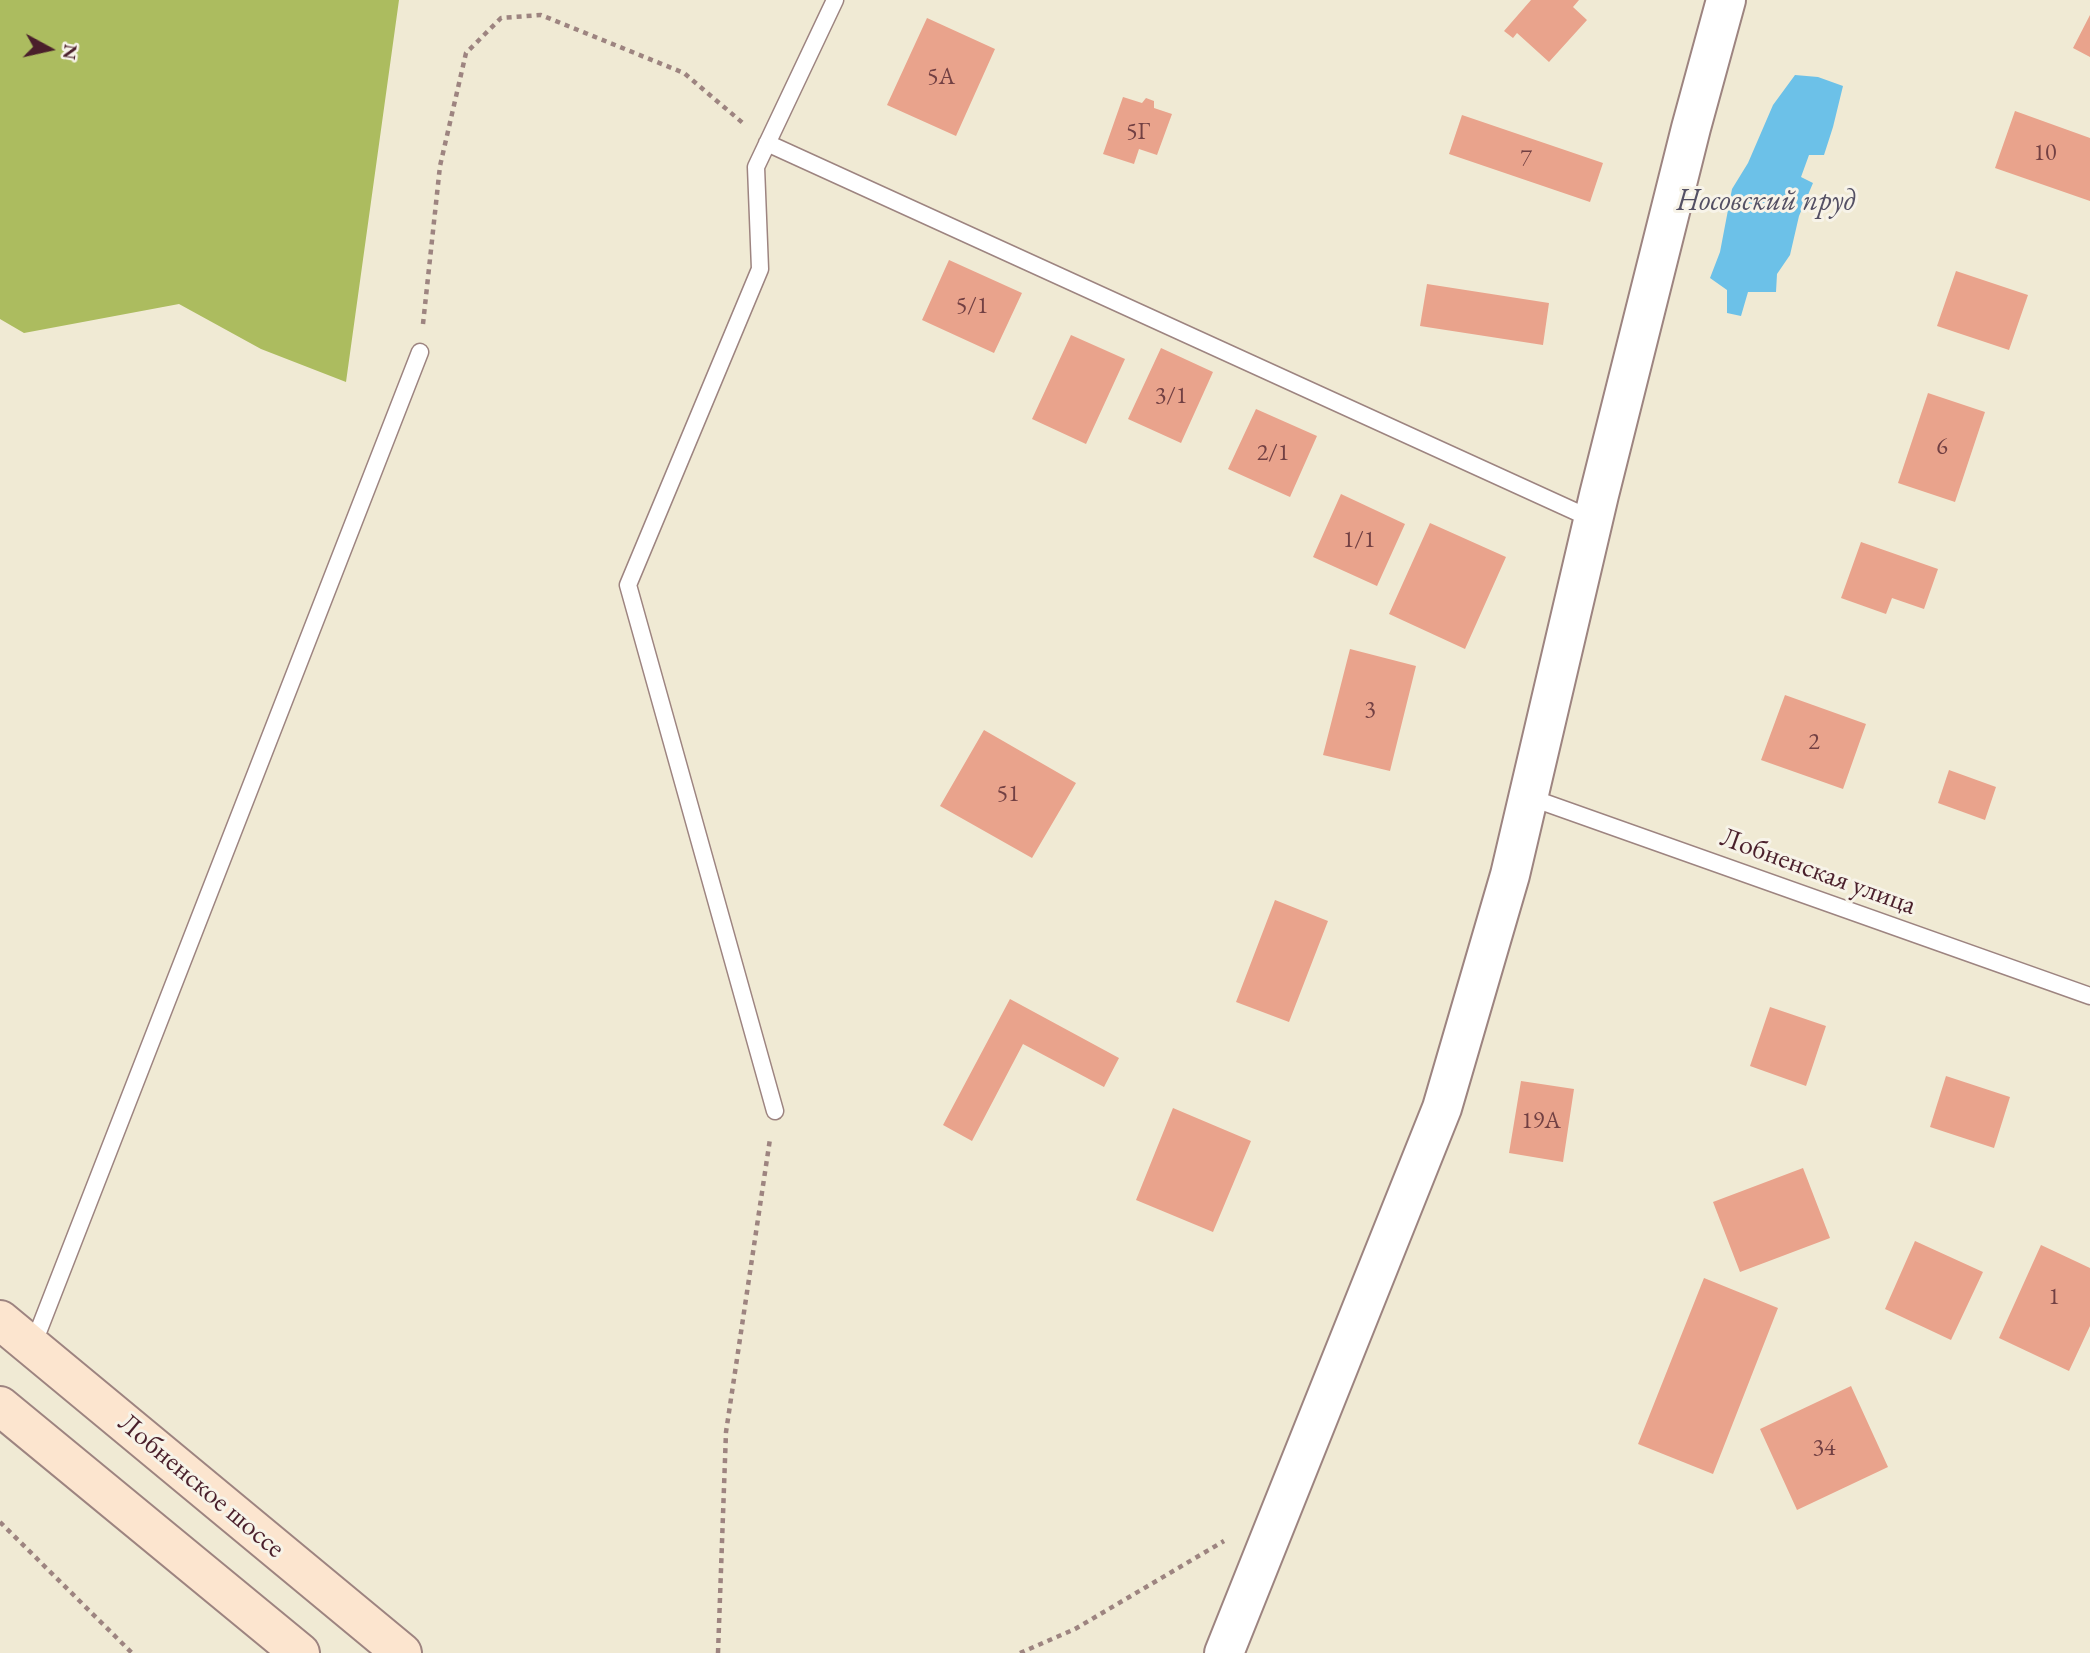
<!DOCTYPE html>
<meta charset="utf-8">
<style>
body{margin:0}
#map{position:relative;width:2090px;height:1653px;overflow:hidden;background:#f0ead4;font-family:"EB Garamond",serif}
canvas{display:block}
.north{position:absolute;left:14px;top:14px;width:70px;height:70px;-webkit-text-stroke:5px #f7f3e8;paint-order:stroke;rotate:98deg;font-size:19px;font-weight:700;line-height:28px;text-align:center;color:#4a1f2b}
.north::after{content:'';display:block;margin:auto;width:24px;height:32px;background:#4a1f2b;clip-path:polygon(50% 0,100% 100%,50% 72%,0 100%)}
</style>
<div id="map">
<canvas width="2090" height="1653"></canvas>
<div class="north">N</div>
</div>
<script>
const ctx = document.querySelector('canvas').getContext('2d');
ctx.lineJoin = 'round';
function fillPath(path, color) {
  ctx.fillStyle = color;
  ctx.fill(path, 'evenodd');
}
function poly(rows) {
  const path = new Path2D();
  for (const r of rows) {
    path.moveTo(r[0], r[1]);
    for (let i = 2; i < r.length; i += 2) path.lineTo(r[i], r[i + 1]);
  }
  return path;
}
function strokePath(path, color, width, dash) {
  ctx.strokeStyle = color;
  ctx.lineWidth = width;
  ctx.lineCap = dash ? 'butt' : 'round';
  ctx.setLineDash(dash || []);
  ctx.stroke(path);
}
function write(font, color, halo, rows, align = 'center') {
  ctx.font = font + ' "EB Garamond",serif';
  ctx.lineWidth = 6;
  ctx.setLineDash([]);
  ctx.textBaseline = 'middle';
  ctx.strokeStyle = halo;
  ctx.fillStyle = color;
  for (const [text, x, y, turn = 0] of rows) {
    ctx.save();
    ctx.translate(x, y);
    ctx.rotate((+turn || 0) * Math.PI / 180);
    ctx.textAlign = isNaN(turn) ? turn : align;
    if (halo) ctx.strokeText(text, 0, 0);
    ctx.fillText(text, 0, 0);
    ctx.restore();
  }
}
const green = poly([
 [0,0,399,0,346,382,261,349,179,304,24,333,0,319]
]);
const water = poly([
 [1795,75,1818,77,1843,86,1833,127,1824,155,1809,155,1801,177,1813,183,1799,216,1790,255,1777,274,1776,292,1748,292,1741,316,1727,313,1727,290,1710,278,1720,252,1732,189,1748,163,1773,105]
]);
const building = poly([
 [1531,0,1579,0,1573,7,1587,20,1549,62,1517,33,1513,38,1504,31],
 [2090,15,2090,57,2073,48],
 [927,18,995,49,956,136,887,105],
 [1123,97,1142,103,1146,98,1154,101,1154,108,1172,114,1157,155,1139,149,1134,164,1103,154],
 [2015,111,2090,138,2090,201,1995,168],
 [1462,115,1603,163,1590,202,1449,154],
 [949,260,1022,293,994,353,922,320],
 [1956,271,2028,295,2009,350,1937,326],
 [1427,284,1549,303,1543,345,1420,326],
 [1071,335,1125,359,1086,444,1032,419],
 [1161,348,1213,372,1181,443,1128,419],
 [1928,393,1985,412,1955,502,1898,483],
 [1256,409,1317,436,1290,497,1228,469],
 [1341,494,1405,524,1377,586,1313,557],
 [1430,523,1506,557,1465,649,1389,614],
 [1861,542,1938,569,1924,609,1892,598,1886,614,1841,598],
 [1350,649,1416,666,1390,771,1323,755],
 [1785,695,1866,724,1843,789,1761,760],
 [984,730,1076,783,1032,858,940,806],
 [1949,770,1996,787,1985,820,1938,803],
 [1275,900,1328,921,1289,1022,1236,1002],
 [1010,999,1119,1058,1104,1087,1023,1044,972,1141,943,1125],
 [1770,1007,1826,1026,1806,1086,1750,1066],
 [1946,1076,2010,1097,1994,1148,1930,1127],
 [1521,1081,1574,1089,1563,1162,1509,1153],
 [1173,1108,1251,1141,1213,1232,1136,1200],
 [1803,1168,1830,1238,1740,1272,1713,1202],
 [1915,1241,1983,1272,1951,1340,1885,1309],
 [2041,1245,2090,1268,2090,1326,2069,1371,1999,1338],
 [1704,1278,1778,1308,1713,1474,1638,1444],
 [1851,1386,1888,1467,1797,1510,1760,1429]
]);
const path = poly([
 [423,324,440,166,466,53,501,18,541,15,684,73,744,124],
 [0,1522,132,1653],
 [718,1653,726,1432,770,1139],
 [1020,1653,1075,1629,1224,1541]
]);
const service = poly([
 [767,143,1594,520],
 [1529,797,2090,996],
 [775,1111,628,585,760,269,756,167,835,0],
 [33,1345,420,352]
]);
const tertiary = poly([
 [1224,1653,1442,1108,1510,875,1599,495,1691,128,1726,0]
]);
const secondary = poly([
 [0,1320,402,1653],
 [0,1406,300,1653]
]);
const numberNames = [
 ["5А",941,77],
 ["5Г",1138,132],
 ["10",2045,153],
 ["7",1526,159],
 ["5/1",972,306],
 ["3/1",1171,396],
 ["6",1942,447],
 ["2/1",1273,453],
 ["1/1",1359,540],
 ["3",1370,710],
 ["2",1814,742],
 ["51",1008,794],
 ["19А",1541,1121],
 ["1",2054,1297],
 ["34",1824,1448]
];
const streetNames = [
 ["Лобненская улица",1818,872,20],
 ["Лобненское шоссе",201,1486,40]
];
const waterNames = [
 ["Носовский пруд",1766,202]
];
fillPath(green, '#acbc5f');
fillPath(water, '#6cc1e8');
fillPath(building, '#e9a38c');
strokePath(service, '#9d8480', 19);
strokePath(tertiary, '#9d8480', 42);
strokePath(secondary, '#9d8480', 42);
strokePath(path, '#9d8480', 4.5, [5, 5]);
strokePath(service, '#fff', 16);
strokePath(tertiary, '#fff', 38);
strokePath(secondary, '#fce5cf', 38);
write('24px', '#724043', null, numberNames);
write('28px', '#4a1f2b', '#f7f3e8', streetNames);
write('italic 30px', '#545064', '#f7f3e8', waterNames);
</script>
